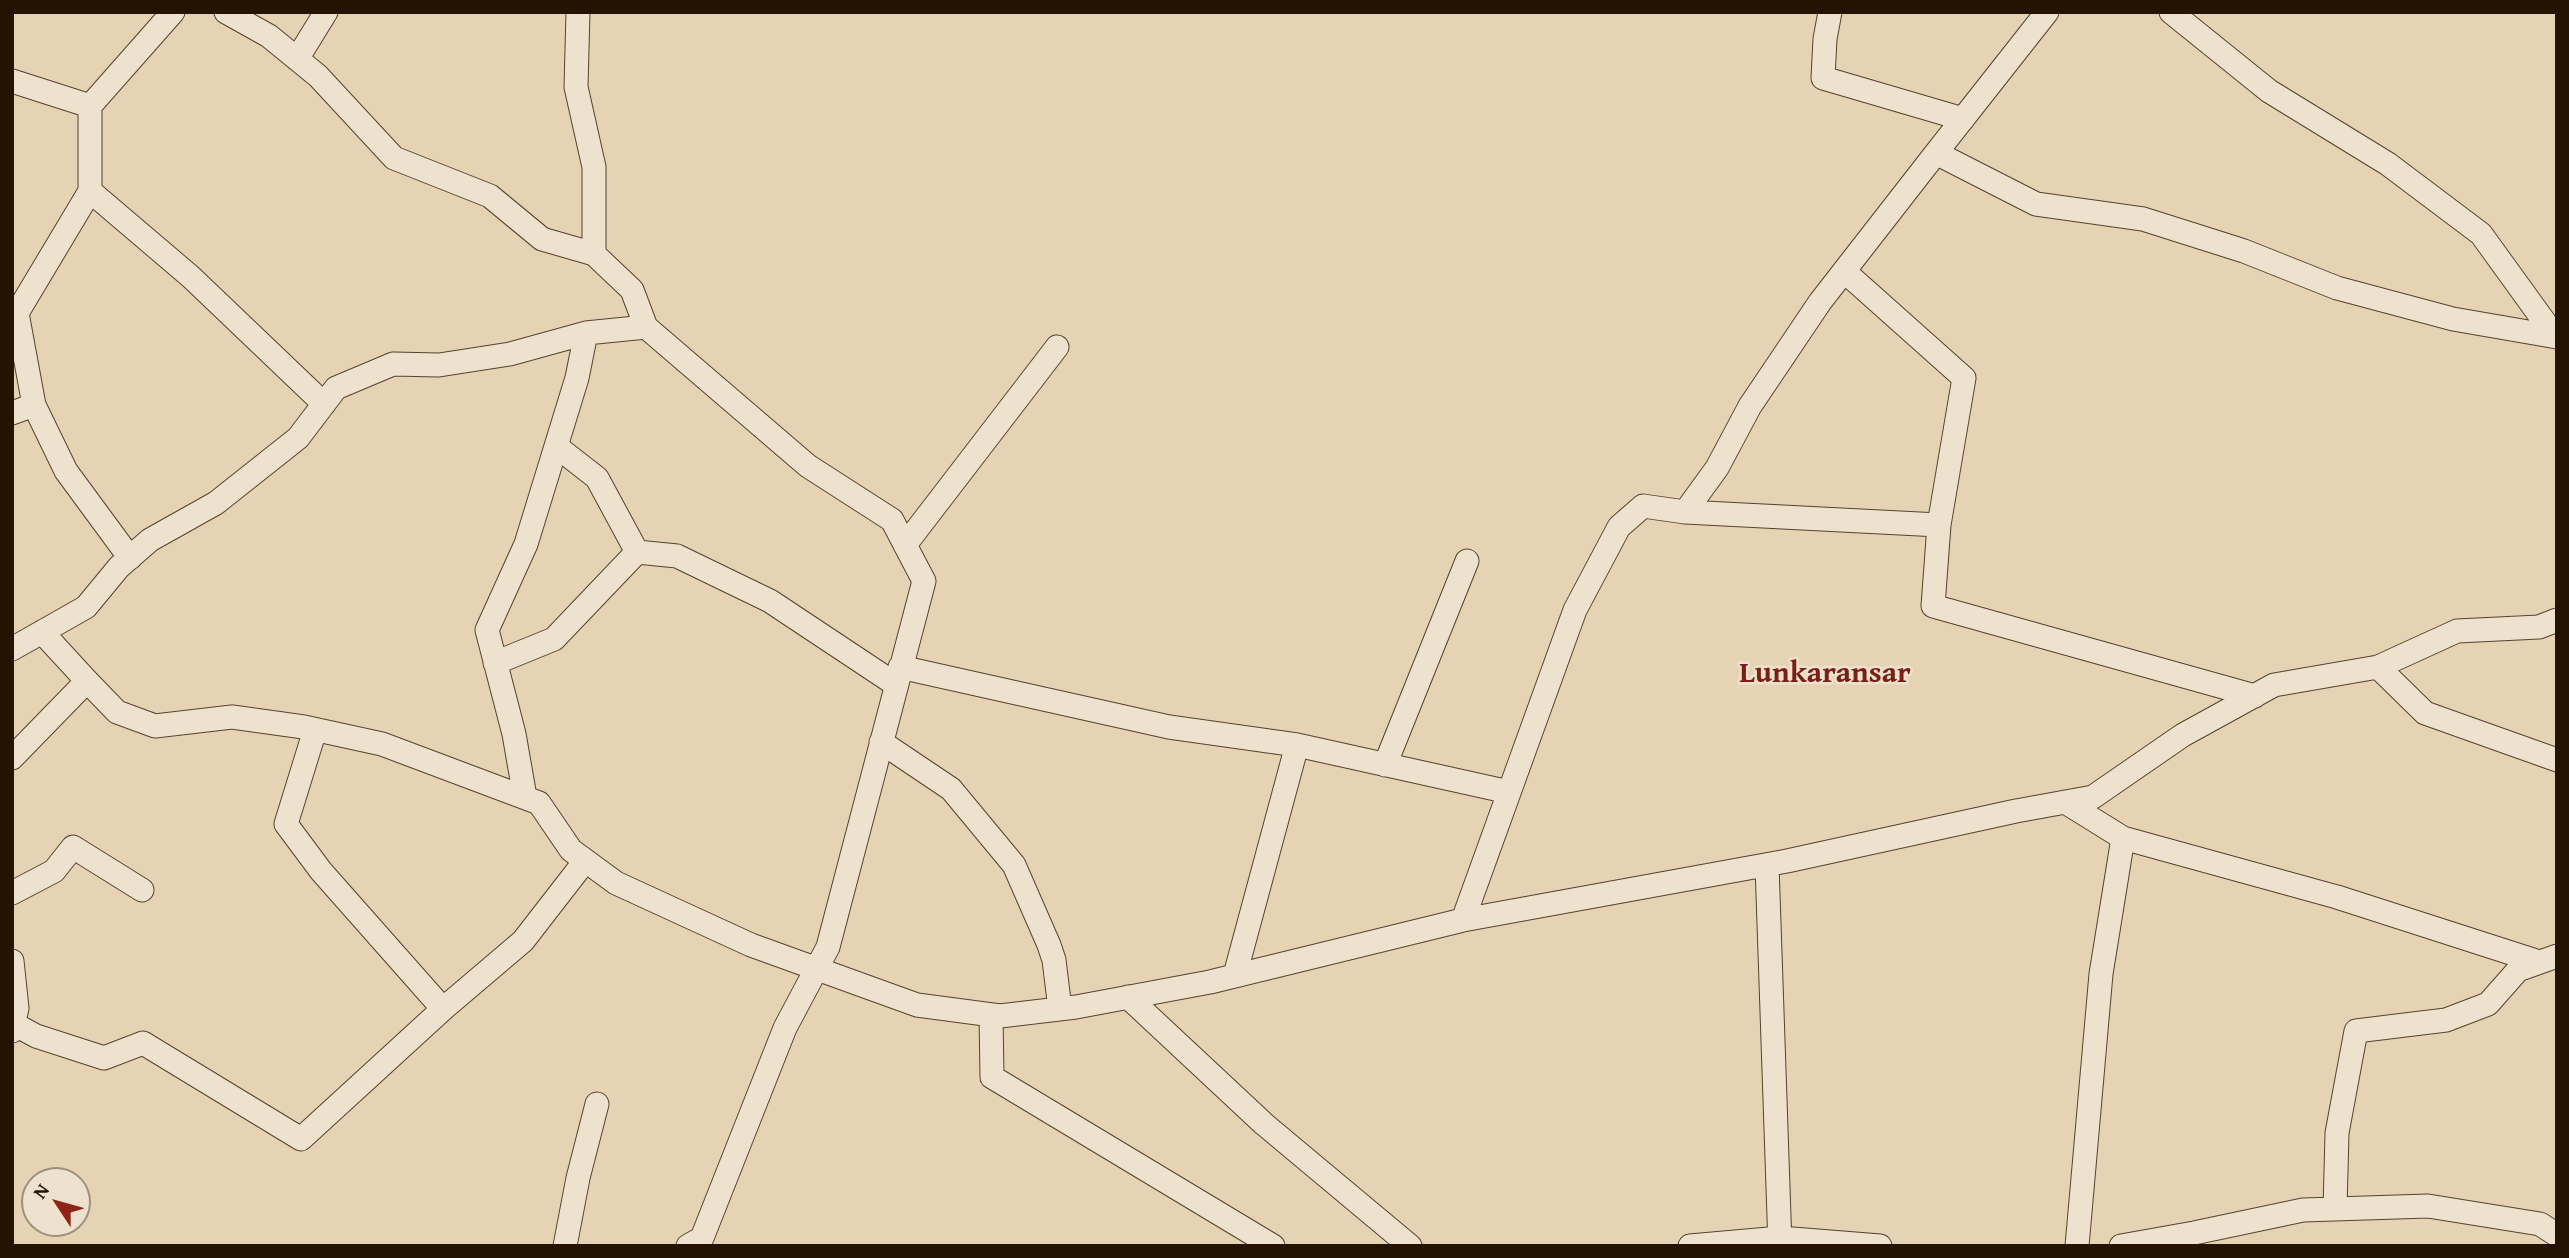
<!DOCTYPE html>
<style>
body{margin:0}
#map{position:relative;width:2569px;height:1258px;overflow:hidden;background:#e5d3b3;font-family:"Gentium Book Plus",serif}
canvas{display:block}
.frame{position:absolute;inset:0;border:14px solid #241301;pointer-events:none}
.north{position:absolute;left:21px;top:1167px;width:70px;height:70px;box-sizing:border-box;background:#eee2ce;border:2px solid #9d8f7c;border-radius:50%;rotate:306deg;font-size:19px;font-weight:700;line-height:28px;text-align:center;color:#241301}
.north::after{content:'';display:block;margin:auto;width:24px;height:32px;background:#8f2418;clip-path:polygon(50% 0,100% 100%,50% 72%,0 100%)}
</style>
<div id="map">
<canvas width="2569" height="1258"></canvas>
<div class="frame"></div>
<div class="north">N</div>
</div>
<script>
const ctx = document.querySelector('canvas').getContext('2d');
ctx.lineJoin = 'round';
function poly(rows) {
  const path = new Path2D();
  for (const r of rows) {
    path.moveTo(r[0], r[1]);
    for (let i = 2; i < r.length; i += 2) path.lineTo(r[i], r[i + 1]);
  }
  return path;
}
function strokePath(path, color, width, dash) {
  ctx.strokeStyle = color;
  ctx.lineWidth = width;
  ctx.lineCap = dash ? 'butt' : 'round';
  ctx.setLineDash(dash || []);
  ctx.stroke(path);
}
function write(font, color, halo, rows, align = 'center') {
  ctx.font = font + ' "Gentium Book Plus",serif';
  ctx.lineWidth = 5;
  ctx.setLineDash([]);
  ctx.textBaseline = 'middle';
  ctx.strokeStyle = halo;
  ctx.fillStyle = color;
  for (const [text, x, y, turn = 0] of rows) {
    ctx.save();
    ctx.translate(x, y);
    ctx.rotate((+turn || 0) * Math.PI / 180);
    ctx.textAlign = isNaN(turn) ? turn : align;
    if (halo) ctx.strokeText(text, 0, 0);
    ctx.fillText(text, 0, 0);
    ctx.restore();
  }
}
const street = poly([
 [226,12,269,36,318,76,394,158,490,196,542,239,594,254],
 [578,12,576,87,594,167,594,254,632,290,646,327],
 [1830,12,1825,39,1823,78,1963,119],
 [2171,12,2269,91,2388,164,2481,234,2554,335],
 [297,59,326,12],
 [12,81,90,106,90,191],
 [90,106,173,12],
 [1936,153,2047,12],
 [1844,271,1964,378,1939,525,1933,606,2255,696],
 [12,413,34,405],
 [1685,512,1939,525],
 [905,545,1057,347],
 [637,552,677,556,770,601,895,684],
 [130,558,66,471,34,405,17,313,90,191,191,277,324,404],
 [42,632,87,681],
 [12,649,86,607,119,567,150,540,216,503,298,438,336,388,393,364,439,365,510,354,586,333,646,327,808,466,892,520,924,581,828,947,785,1028,702,1238,688,1246],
 [495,663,554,639,637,552,597,478,556,446],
 [900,667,1169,727,1297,745],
 [2378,667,2425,713,2557,760],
 [881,742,951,789,1014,865,1049,945,1054,960,1060,1009],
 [12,758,87,681,117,712,155,726,232,717,304,727,382,744,539,803,571,850,616,883,751,945,917,1005,1000,1016,1076,1007,1210,982,1463,920,1787,861,2016,811,2093,797,2183,735,2274,685,2378,667,2457,631,2539,627,2557,620],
 [1385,765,1467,561],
 [525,797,514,734,487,630,526,544,577,378,586,333],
 [2065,802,2123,838,2337,897,2539,962],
 [1767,865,1780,1246],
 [12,893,54,871,73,847,142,890],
 [1463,920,1575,610,1619,527,1643,506,1685,512,1717,468,1750,406,1820,302,1936,153,2036,204,2143,219,2244,251,2337,288,2453,319,2557,337],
 [12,961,17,1008,12,1031],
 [1235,975,1297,745,1509,792],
 [1128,997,1264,1124,1410,1246],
 [443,1009,523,941,585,861],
 [991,1015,992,1077,1273,1246],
 [14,1024,36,1036,104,1058,143,1043,301,1139,443,1009,321,871,286,824,315,730],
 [2335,1209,2337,1133,2356,1031,2446,1020,2488,1004,2518,970,2557,956],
 [565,1246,578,1178,597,1104],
 [1690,1246,1780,1238,1880,1246],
 [2077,1246,2101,974,2123,838],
 [2121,1246,2194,1233,2303,1210,2428,1206,2540,1224,2557,1235]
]);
const districtNames = [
 ["Lunkaransar",1825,674]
];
strokePath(street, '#54432e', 25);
strokePath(street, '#eee2ce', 23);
write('bold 30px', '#7a1f14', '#eee2ce', districtNames);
</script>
